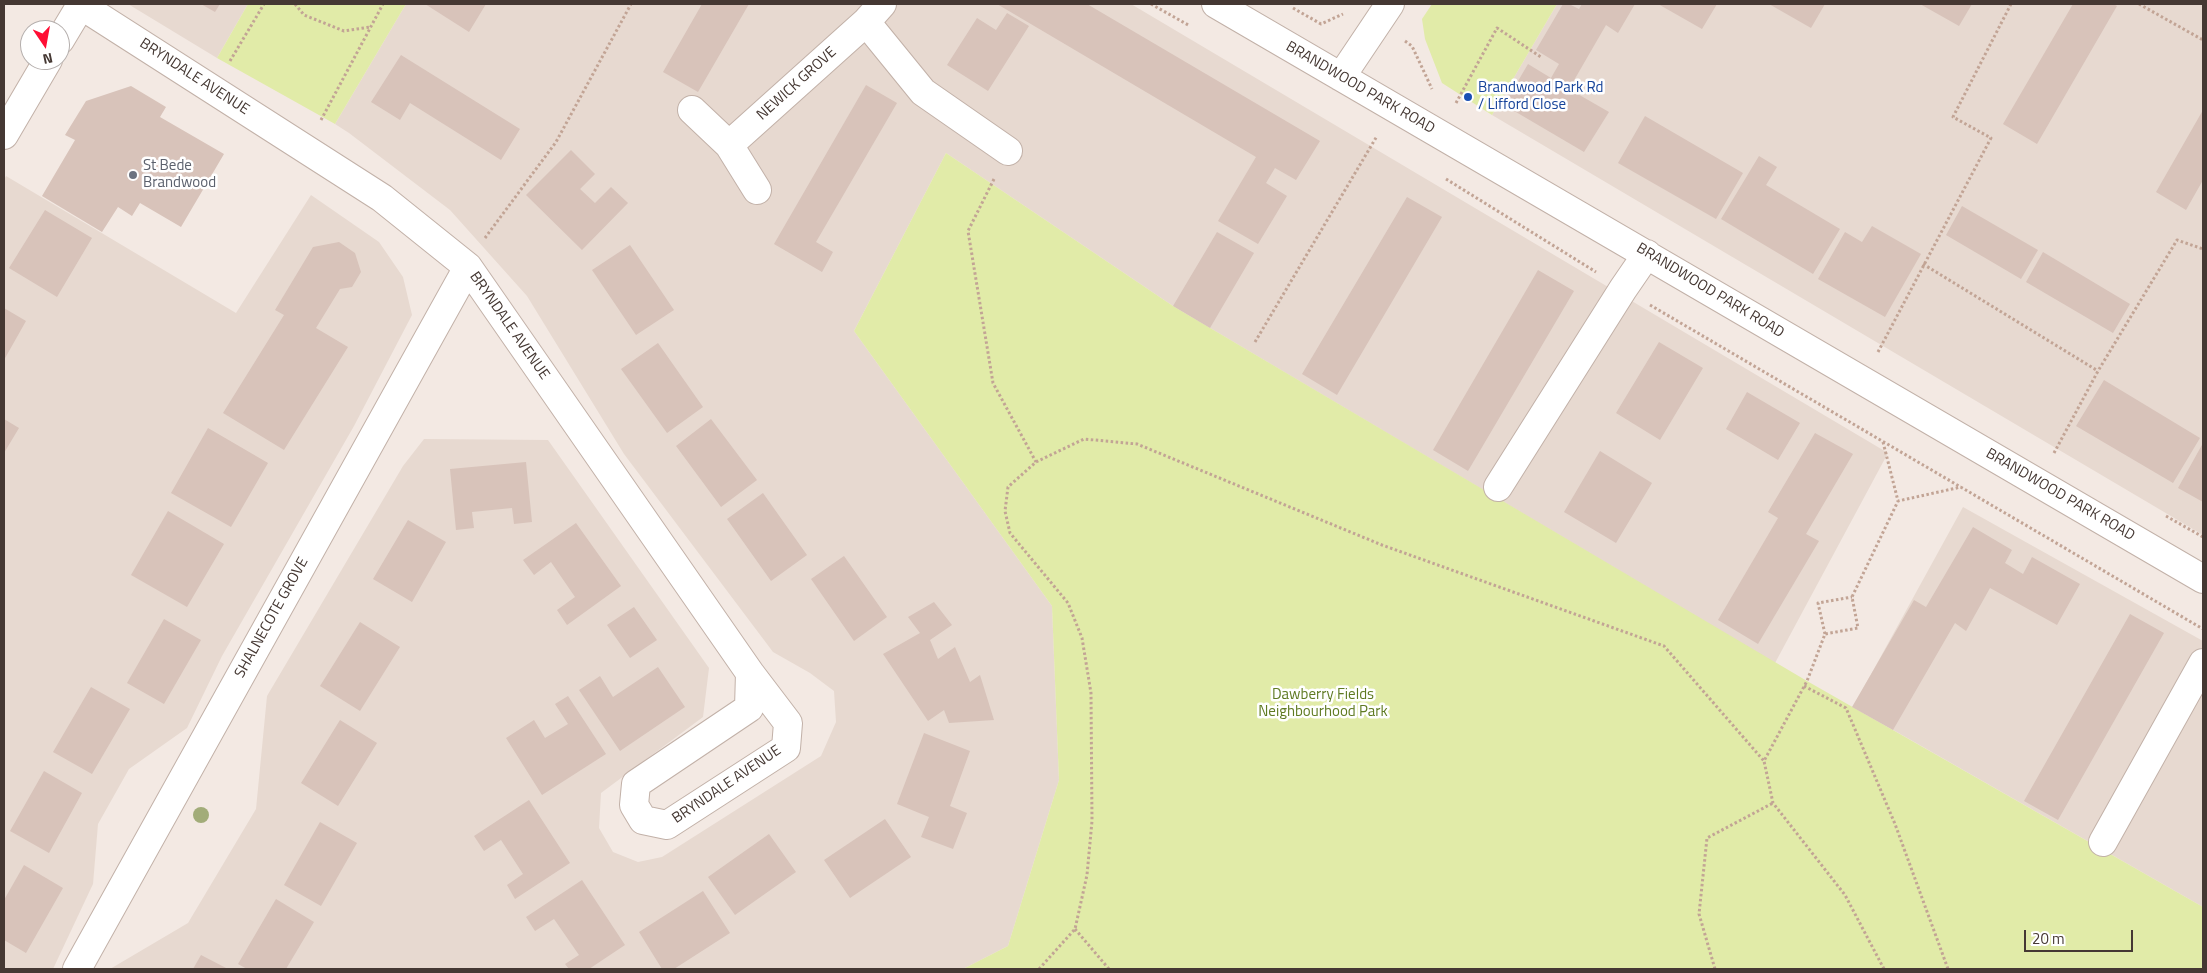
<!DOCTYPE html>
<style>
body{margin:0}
#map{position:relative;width:2207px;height:973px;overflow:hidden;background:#f3e9e3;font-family:"Titillium Web",sans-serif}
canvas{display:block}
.frame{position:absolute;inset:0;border:5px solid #453833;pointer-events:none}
.north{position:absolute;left:20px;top:20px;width:50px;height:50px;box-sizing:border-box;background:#fff;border:1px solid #b5afad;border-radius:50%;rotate:168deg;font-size:14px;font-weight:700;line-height:20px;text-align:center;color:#453833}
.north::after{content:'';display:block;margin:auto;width:18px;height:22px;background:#ff0e34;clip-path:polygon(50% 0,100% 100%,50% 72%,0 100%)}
.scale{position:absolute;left:2024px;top:930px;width:109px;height:22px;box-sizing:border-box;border:2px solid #453833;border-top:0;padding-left:6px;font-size:15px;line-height:18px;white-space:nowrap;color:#453833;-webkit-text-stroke:4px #fff;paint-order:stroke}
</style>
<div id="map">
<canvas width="2207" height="973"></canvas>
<div class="frame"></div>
<div class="north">N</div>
<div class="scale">20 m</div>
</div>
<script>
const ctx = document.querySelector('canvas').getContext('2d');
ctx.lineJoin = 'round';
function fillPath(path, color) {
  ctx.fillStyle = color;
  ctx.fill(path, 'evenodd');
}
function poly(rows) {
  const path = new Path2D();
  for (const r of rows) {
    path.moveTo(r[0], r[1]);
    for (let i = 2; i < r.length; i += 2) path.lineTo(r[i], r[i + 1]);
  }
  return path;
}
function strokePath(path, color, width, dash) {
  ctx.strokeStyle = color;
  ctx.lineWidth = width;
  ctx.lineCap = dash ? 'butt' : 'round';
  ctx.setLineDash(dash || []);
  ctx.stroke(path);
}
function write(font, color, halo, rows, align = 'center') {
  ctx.font = font + ' "Titillium Web",sans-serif';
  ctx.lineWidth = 5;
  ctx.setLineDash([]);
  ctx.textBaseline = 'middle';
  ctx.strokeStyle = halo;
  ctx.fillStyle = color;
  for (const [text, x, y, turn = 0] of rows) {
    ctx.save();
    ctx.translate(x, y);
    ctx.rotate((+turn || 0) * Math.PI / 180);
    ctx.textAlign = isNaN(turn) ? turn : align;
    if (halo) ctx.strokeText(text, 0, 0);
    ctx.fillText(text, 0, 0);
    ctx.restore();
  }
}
const residential = poly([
 [128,4,248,4,217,58],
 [406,4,1131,4,1888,453,1775,663,1173,306,946,153,854,331,1052,606,1059,780,1008,946,963,969,110,969,188,923,256,809,267,696,403,466,424,439,548,440,709,668,703,717,601,793,599,828,613,852,638,862,662,857,821,756,836,722,834,691,810,673,773,652,624,454,527,296,450,210,349,133,335,124],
 [1557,4,2203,4,2203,535,1492,115],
 [6,176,236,313,311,195,379,242,403,277,412,315,354,426,222,656,187,728,129,769,98,824,93,884,53,969,4,969,4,180],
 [1963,507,2203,641,2203,907,1853,707]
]);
const green = poly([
 [248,4,406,4,335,124,217,58],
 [1432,4,1557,4,1492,115,1442,83,1425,39,1422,19],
 [946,153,1173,306,1807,681,2203,907,2203,969,963,969,1008,946,1059,780,1052,606,854,331]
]);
const building = poly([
 [201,4,220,4,215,12],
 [425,4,486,4,469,32],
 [702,4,749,4,698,92,663,72],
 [997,4,1087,4,1320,141,1296,180,1275,168,1266,183,1287,196,1258,244,1218,221,1256,157],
 [1563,4,1569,4,1579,9,1582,4,1635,4,1618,33,1606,25,1569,89,1609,112,1584,152,1504,105,1528,64,1551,78,1559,64,1536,50],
 [1658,4,1717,4,1702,29],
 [1769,4,1825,4,1811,28],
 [1920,4,1972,4,1959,26],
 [2073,4,2113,4,2117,6,2037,144,2003,124],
 [1007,13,1029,26,988,91,947,65,977,18,996,30],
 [401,55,520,129,501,160,410,103,400,120,371,102],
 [866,85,897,103,816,242,833,252,822,272,774,244],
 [131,86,166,107,160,117,224,154,181,227,140,203,132,216,118,207,102,232,42,196,75,140,65,135,86,101],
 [2203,110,2203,180,2186,210,2156,192],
 [1645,116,1743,173,1716,219,1618,163],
 [571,150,595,174,580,189,595,203,611,187,628,203,582,250,526,195],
 [1759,156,1777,167,1766,185,1840,229,1813,274,1721,219],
 [1407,197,1442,217,1337,395,1302,374],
 [1962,206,2038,250,2021,279,1946,235],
 [45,210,92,238,57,297,9,268],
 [1872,226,1921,254,1885,317,1818,279,1845,232,1862,242],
 [1217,232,1254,253,1210,328,1173,306],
 [339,242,355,253,361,272,352,287,340,289,316,328,348,347,284,450,223,413,284,315,275,310,313,247],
 [630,245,674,310,636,335,592,270],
 [2043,252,2130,304,2113,333,2026,282],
 [1538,270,1574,291,1468,471,1433,450],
 [4,308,26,321,4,360],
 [1659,342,1703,368,1660,440,1616,413],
 [658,343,703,407,667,433,621,369],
 [2104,380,2200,438,2173,483,2076,426],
 [1747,392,1800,423,1778,460,1726,429],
 [4,419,19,428,4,453],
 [711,419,757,480,721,507,676,446],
 [208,428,268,463,231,527,171,493],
 [1815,433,1853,454,1806,534,1819,541,1758,644,1718,620,1778,518,1768,512],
 [2203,443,2203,502,2178,488],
 [1600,451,1652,483,1616,543,1564,512],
 [526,462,532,522,514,524,512,508,472,512,474,528,456,530,450,469],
 [763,493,807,555,771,581,727,519],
 [168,511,224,544,187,607,131,575],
 [408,520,446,542,412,602,373,579],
 [576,523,621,586,567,625,557,610,575,597,551,562,534,575,523,560],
 [1973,527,2012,550,2005,563,2023,574,2032,557,2080,584,2057,625,1990,588,1966,631,1955,623,1893,730,1852,707,1914,600,1926,607],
 [844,556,887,617,854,641,811,579],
 [934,602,952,625,930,640,938,659,955,647,970,682,980,675,994,720,949,723,944,710,928,721,883,654,920,633,908,617],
 [634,607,657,640,630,658,607,625],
 [2130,614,2164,633,2058,820,2024,801],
 [164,619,201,640,164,704,127,683],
 [360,622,400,647,360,711,320,686],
 [658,667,685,707,620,751,579,690,600,676,613,697],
 [91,687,130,709,92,774,53,752],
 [568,696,606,754,542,795,506,738,534,720,545,738,568,724,555,704],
 [340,720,377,743,338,806,301,783],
 [924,733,970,751,950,806,967,813,953,849,921,837,929,817,897,804],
 [44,771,82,793,49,853,10,831],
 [529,800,570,863,515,899,507,885,523,874,501,840,484,851,474,836],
 [885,819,911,857,850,898,824,860],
 [320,822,357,843,321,906,284,885],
 [769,834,796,872,735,915,708,877],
 [24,865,63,888,26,953,4,940,4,900],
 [582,880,625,945,589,969,569,969,565,964,579,955,554,919,535,931,526,917],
 [703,891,730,933,674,969,662,969,639,932],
 [276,899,314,922,286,969,247,969,238,964],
 [201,955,228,969,193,969]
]);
const path = poly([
 [295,4,304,15,344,31,370,27],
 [1151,4,1190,26],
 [2139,4,2203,40],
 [1293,8,1321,24,1343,14],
 [1405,41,1412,46,1432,89],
 [230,61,264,4],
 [1456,103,1497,28,1541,57],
 [321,120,383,4],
 [994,179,968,231,993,383,1036,462],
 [1446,179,1596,272],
 [485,238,556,142,631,4],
 [1923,264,2098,371],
 [1650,305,2203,629],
 [1255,342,1377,136],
 [1878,352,1991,138,1953,117,2011,4],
 [1883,442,1898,501,1961,487],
 [2054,453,2098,371,2177,240,2203,249],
 [2166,516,2203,537],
 [1825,634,1818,603,1852,597],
 [1804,686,1846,708,1895,824,1948,969],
 [1075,929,1109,969],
 [1039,969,1075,929,1087,875,1092,821,1091,693,1082,638,1068,603,1010,533,1005,511,1008,487,1036,462,1084,439,1137,444,1382,545,1664,646,1764,761],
 [1715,969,1699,914,1707,838,1773,803],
 [1884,969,1845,895,1773,803,1764,761,1807,681,1825,634,1858,628,1852,597,1898,501]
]);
const street = poly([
 [79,4,382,198,468,267,750,673,788,723,786,748,667,825,643,820,634,805,636,784,749,708,750,673],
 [1216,4,2203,579],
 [866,22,923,92,1008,151],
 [60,40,81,5],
 [1341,77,1390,4],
 [692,110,729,145,757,190],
 [4,135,48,60],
 [729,145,866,22,882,4],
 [1498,487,1623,289,1647,254],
 [2103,842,2203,663],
 [77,969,468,267]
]);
const trees = [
 [201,815]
];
const markers = [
 [1468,97,5,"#1a4fb4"],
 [133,175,5,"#6b7280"]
];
const streetNames = [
 ["BRYNDALE AVENUE",194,77,33],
 ["NEWICK GROVE",797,84,-42],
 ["BRANDWOOD PARK ROAD",1360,88,30],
 ["BRANDWOOD PARK ROAD",1710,291,31],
 ["BRYNDALE AVENUE",509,326,55],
 ["BRANDWOOD PARK ROAD",2060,495,30],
 ["SHALNECOTE GROVE",272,618,-61],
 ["BRYNDALE AVENUE",727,785,-34]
];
const transitNames = [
 ["Brandwood Park Rd",1478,88],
 ["/ Lifford Close",1478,105]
];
const worshipNames = [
 ["St Bede",143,166],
 ["Brandwood",143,183]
];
const parkNames = [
 ["Dawberry Fields",1323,695],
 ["Neighbourhood Park",1323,712]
];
fillPath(residential, '#e7d9d0');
fillPath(green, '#e1eba8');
fillPath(building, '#d8c3ba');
strokePath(street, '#c2b1a8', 30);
strokePath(path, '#c2a495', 3, [2.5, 2.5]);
strokePath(street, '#fff', 28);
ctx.fillStyle = '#a2ac79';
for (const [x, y] of trees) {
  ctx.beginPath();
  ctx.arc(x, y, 8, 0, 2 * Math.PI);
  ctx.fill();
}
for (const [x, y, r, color] of markers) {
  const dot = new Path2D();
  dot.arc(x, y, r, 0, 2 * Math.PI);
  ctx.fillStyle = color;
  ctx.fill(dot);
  strokePath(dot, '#fff', 2);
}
write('15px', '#453833', '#fff', streetNames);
write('15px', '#164399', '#fff', transitNames, 'left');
write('15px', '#5b616d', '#fff', worshipNames, 'left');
write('15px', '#5f7a22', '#fff', parkNames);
</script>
